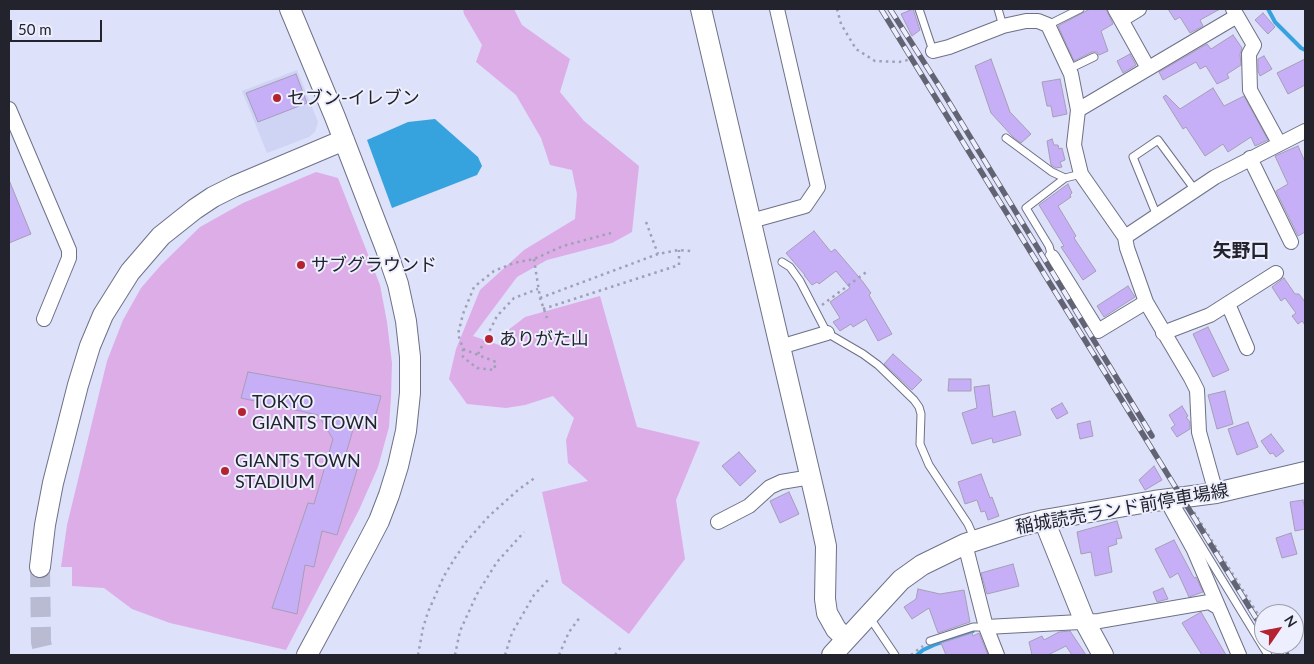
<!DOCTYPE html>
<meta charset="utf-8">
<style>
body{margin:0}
#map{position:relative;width:1314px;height:664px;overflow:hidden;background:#dde1fa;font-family:Lato,sans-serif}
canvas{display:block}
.frame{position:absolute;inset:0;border:10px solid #22232c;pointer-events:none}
.north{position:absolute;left:1254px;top:604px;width:50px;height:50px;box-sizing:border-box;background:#edeffe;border:1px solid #9c9daa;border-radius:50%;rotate:57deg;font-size:14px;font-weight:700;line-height:20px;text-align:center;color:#22232c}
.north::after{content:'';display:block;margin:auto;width:18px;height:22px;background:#b42330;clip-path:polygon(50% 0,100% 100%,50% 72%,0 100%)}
.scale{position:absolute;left:10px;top:20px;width:92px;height:22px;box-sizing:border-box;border:2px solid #22232c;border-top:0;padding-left:6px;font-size:15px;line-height:18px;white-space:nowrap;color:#22232c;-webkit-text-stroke:4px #edeffe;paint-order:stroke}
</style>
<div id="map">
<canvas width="1314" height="664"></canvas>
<div class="frame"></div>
<div class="north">N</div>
<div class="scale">50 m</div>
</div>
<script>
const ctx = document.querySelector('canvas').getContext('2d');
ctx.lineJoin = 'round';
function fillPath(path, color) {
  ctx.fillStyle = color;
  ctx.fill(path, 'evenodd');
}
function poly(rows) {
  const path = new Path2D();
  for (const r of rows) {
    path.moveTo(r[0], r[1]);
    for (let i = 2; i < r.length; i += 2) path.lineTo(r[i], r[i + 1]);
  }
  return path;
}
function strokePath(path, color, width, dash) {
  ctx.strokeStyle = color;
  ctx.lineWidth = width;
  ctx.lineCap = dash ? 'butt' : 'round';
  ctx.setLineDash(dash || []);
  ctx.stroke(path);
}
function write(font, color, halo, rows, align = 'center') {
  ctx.font = font + ' Lato,"Noto Sans JP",sans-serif';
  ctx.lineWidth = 4;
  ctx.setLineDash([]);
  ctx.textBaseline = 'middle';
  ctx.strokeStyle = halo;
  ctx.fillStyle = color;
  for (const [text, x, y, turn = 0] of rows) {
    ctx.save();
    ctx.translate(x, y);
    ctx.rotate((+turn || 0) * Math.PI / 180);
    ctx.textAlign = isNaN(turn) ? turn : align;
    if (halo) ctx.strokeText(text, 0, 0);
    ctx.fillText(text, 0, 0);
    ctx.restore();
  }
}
const built = poly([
 [297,70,318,122,315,132,309,137,267,153,242,91]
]);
const green = poly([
 [463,9,514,9,522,25,570,59,560,92,584,121,639,166,632,232,612,243,547,260,517,277,473,336,499,345,503,334,525,317,600,296,637,427,700,442,676,500,685,559,629,634,562,583,542,492,588,481,568,463,566,440,574,418,553,396,525,405,506,408,467,404,449,379,456,349,480,290,524,250,575,219,577,194,572,170,550,165,541,138,516,95,476,62,482,45,464,14],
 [316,172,338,178,380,285,387,322,392,363,391,396,389,427,378,467,359,510,286,650,170,623,132,609,104,588,72,586,72,567,61,567,67,525,107,361,123,320,141,288,161,265,200,227,243,203]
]);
const water = poly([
 [435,119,478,157,482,166,477,175,392,208,367,140,408,122]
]);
const stream = poly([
 [1268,9,1275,22,1301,48,1305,50],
 [917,655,923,650,936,644,973,631]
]);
const building = poly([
 [913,9,920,30,912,36,901,14,913,9],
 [1090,9,1106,9,1113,24,1101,31,1108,51,1099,55,1097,52,1092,52,1074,61,1058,26,1090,9],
 [1168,9,1220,9,1200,20,1203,26,1190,33,1180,17,1175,20,1168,9],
 [1263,13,1275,27,1268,34,1255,20,1263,13],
 [1233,35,1242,48,1240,54,1241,65,1227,74,1229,78,1217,84,1206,66,1200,69,1196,62,1163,80,1159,72,1207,44,1211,49,1233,35],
 [1130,54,1136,65,1123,73,1117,61,1130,54],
 [1264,56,1272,69,1260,76,1258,71,1258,59,1264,56],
 [991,59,1010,112,1031,134,1021,143,1013,137,991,113,975,66,991,59],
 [1305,59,1305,85,1288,94,1277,73,1305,59],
 [296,74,307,103,258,122,246,93,296,74],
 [1060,79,1067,114,1053,117,1051,106,1047,106,1042,82,1060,79],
 [1213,88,1224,106,1244,96,1268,140,1255,146,1251,137,1228,152,1223,144,1205,156,1186,127,1183,129,1163,97,1166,95,1180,109,1213,88],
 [1052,139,1054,145,1058,145,1059,149,1062,148,1065,160,1060,162,1062,167,1056,168,1051,165,1047,141,1052,139],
 [1298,146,1305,162,1305,232,1298,236,1276,191,1288,184,1275,156,1298,146],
 [9,180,31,234,9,243,9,180],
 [1068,184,1072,193,1070,195,1071,197,1058,206,1076,236,1074,238,1096,271,1083,280,1061,247,1064,246,1039,205,1068,184],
 [814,231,831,252,835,249,863,282,871,293,869,295,892,334,878,341,866,319,853,327,851,324,840,331,833,322,840,318,830,302,850,288,836,271,819,284,817,282,812,285,804,275,805,275,786,253,814,231],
 [1284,278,1295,294,1299,294,1305,302,1305,325,1302,321,1298,324,1292,316,1296,313,1285,298,1281,301,1272,287,1284,278],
 [1128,286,1135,297,1104,317,1097,306,1128,286],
 [1208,327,1229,370,1213,377,1193,334,1208,327],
 [893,354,922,380,912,390,884,364,893,354],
 [248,372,381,396,372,428,355,423,345,457,360,460,337,535,322,531,314,567,305,565,297,614,272,608,308,503,314,504,333,439,318,415,241,398,248,372],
 [949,379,971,379,971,391,948,391,949,379],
 [989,385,993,417,1015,411,1021,435,993,443,992,438,972,444,962,413,977,408,974,387,989,385],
 [1225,391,1233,424,1217,429,1208,395,1225,391],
 [1062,403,1068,413,1057,419,1051,409,1062,403],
 [1182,406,1188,416,1186,417,1190,422,1190,429,1177,437,1171,428,1175,425,1169,415,1182,406],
 [1090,421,1093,436,1080,439,1077,424,1090,421],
 [1248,422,1258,447,1237,455,1228,429,1248,422],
 [1271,434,1284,451,1276,457,1273,453,1270,454,1261,441,1271,434],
 [739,452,756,471,740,486,722,466,739,452],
 [1154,466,1162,480,1145,490,1139,480,1154,466],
 [981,474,990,498,992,497,999,516,988,520,985,511,981,512,977,500,965,504,958,482,981,474],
 [789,492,799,514,780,523,770,501,789,492],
 [1303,500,1305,510,1305,529,1295,531,1290,502,1303,500],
 [1117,521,1122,538,1116,539,1117,544,1108,547,1112,572,1095,576,1091,552,1081,554,1077,532,1117,521],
 [1291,533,1297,554,1282,558,1276,538,1291,533],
 [1174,540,1194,578,1196,577,1203,592,1189,597,1178,573,1170,578,1155,549,1174,540],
 [1013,564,1019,586,987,594,981,573,1013,564],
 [1163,588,1168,599,1157,602,1153,592,1163,588],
 [918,589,940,594,964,590,970,622,938,633,929,608,912,619,904,607,916,599,918,589],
 [1201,612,1226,655,1202,655,1182,623,1201,612],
 [1070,631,1086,655,1072,655,1066,646,1048,655,1032,655,1029,642,1042,636,1044,640,1059,632,1070,631],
 [972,633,973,636,979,633,988,655,946,655,941,643,972,633]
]);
const secondaryTunnel = poly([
 [40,567,41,642,44,655]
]);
const path = poly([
 [837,9,841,24,856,49,875,61,899,62,908,60,922,55],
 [646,222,658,254],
 [534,259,540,298,547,318],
 [540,298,658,254,679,250,691,251],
 [822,305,869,270],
 [543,309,679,265,679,250],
 [463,349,496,362,494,370,477,368,463,357,463,349,458,334,463,314,474,287,494,271,514,263,534,259,563,246,611,233],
 [478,354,497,316,514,298,538,289],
 [1194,512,1264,624],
 [1276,644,1283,655],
 [418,655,423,628,428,612,444,576,455,558,466,542,489,516,518,490,536,477],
 [455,655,460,631,477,594,497,562,524,532],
 [505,655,512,633,534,595,548,580],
 [559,655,569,632,581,616],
 [615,655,621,647],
 [911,655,923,646]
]);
const lane = poly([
 [919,9,933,51],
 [998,9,1003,26],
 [1048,25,1080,9],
 [1069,69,1094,57],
 [1006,138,1052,172,1065,178],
 [1157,216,1133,157,1158,140,1195,190],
 [1052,257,1049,246,1026,208,1065,178,1081,174],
 [782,262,790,267,800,281,827,333,863,354,878,365,914,400,919,407,921,414,920,444,929,465,968,524,975,540],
 [1174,501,1268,655],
 [870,618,895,655],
 [930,641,973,627,986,627]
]);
const street = poly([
 [1115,9,1148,68],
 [1233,9,1254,45,1249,54,1250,90,1279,143],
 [1121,20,1139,9],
 [933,51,949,47,1003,26,1026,21,1038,21,1048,25,1071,74,1078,110,1074,145,1081,174,1125,237,1127,248,1146,302,1191,378,1197,390,1199,432,1216,493],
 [9,109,69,250,69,258,44,319],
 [1078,110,1237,16],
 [1250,158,1291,242],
 [751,221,805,206,818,187,777,9],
 [1125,237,1215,177,1305,131],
 [1052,257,1098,331,1146,302],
 [1228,304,1247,348],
 [1163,333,1210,315,1276,273],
 [780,347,827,333],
 [1166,499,1194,550,1239,655],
 [718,522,749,506,770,487,781,482,811,477],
 [965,544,986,627,997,655],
 [986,627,1099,621,1209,602,1216,606]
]);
const secondary = poly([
 [290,9,335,117,386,249,398,284,406,321,410,357,410,393,406,431,398,466,389,495,379,521,367,544,307,655],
 [701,9,818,509,826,546,825,599,827,613,836,629,846,639],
 [1044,520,1085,622,1103,655],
 [40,567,45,525,53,483,78,385,90,346,103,315,130,272,161,236,195,209,213,197,235,186,344,140],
 [832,655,901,580,922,565,965,544,1020,526,1044,520,1154,501,1216,493,1305,472]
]);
const rail = poly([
 [881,9,1264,631],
 [890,9,941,89,1152,436],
 [1280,644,1287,655]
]);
const markers = [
 [277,98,5,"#b42330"],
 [301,265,5,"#b42330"],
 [489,339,5,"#b42330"],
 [242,412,5,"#b42330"],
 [225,471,5,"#b42330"]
];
const poiNames = [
 ["セブン-イレブン",287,98],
 ["サブグラウンド",311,265],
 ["ありがた山",499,339],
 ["TOKYO",252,402],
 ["GIANTS TOWN",252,423],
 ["GIANTS TOWN",235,461],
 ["STADIUM",235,482]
];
const streetNames = [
 ["稲城読売ランド前停車場線",1122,509,-10]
];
const neighbourhoodNames = [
 ["矢野口",1241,251]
];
fillPath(built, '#cfd4f4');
fillPath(green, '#ddade8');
fillPath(water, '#37a3de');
strokePath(stream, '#37a3de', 4);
fillPath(building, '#c7aff7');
strokePath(building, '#a59eb5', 1);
strokePath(secondaryTunnel, '#b8bbd1', 20, [20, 10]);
strokePath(lane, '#6e7187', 9);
strokePath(street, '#6e7187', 16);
strokePath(secondary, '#6e7187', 22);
strokePath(path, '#9ea1b5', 2.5, [2.5, 4]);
strokePath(lane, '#fff', 7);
strokePath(street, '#fff', 14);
strokePath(secondary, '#fff', 20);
strokePath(rail, '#626473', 5.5);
strokePath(rail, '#edeffe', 4, [11]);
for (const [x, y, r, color] of markers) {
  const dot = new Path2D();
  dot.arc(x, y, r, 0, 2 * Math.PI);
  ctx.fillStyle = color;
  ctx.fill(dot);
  strokePath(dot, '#edeffe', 2);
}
write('18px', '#22232c', '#edeffe', poiNames, 'left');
write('18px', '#22232c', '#edeffe', streetNames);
write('bold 19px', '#22232c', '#edeffe', neighbourhoodNames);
</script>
